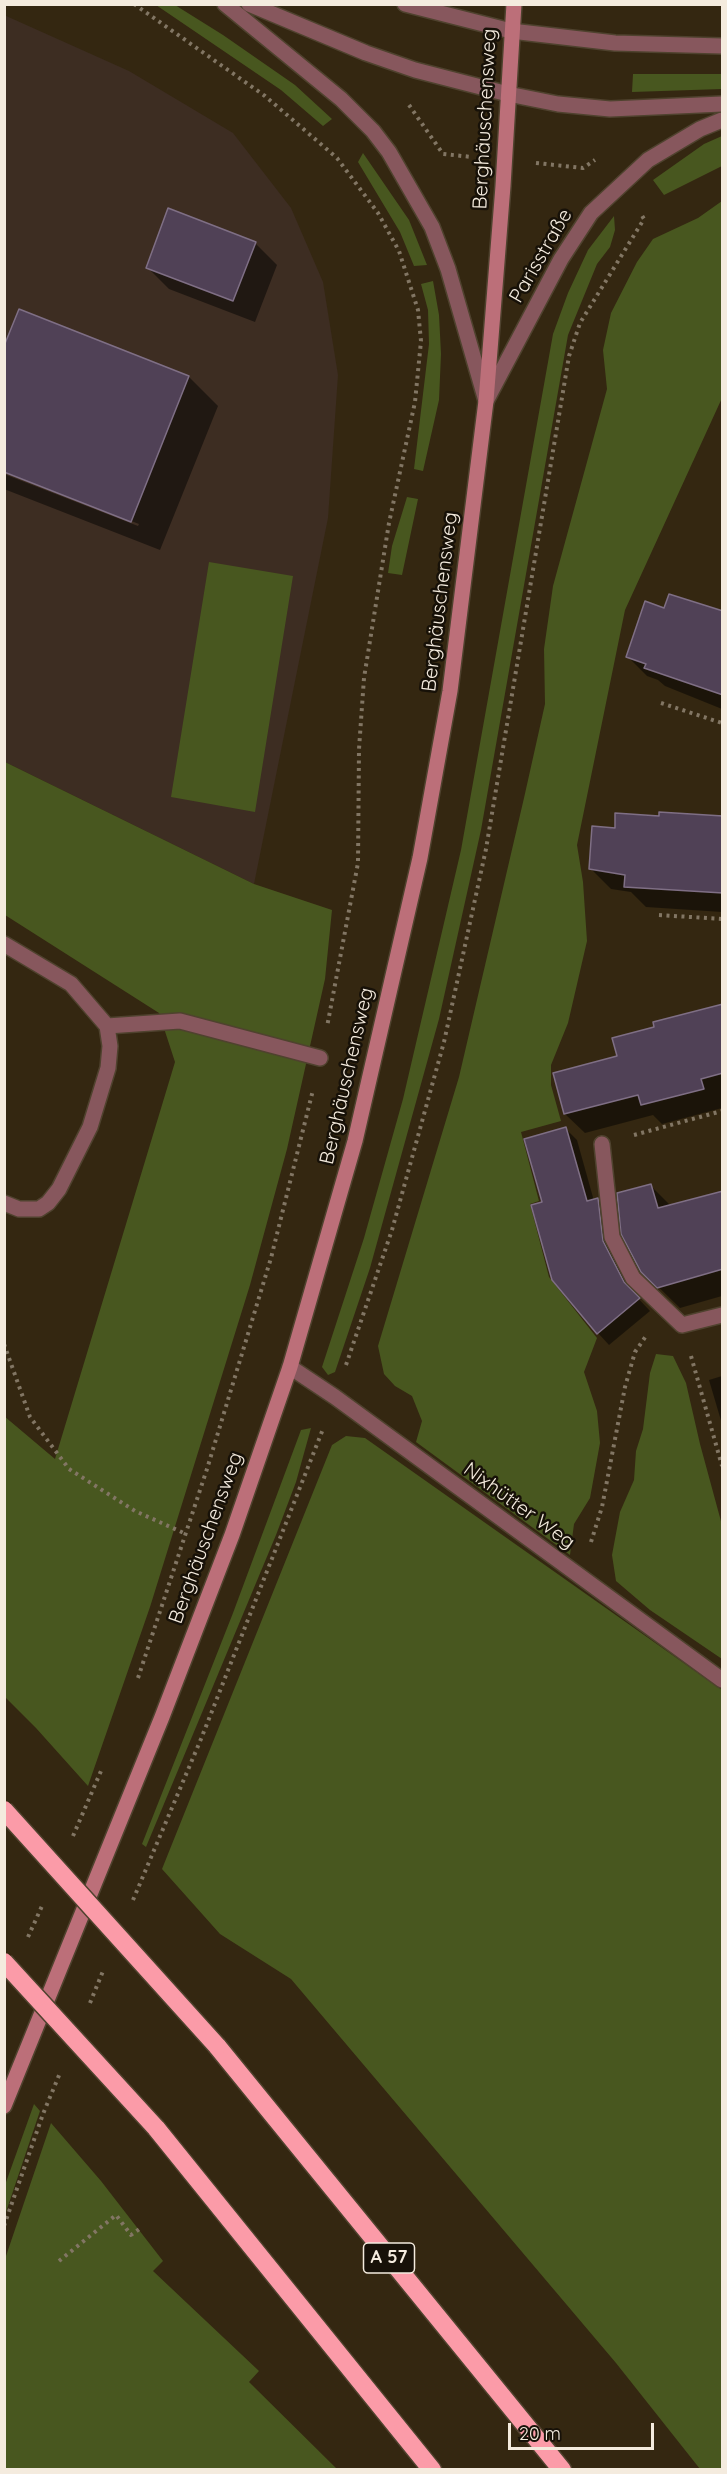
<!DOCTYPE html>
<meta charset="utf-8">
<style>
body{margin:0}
#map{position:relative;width:727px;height:2474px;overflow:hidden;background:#342711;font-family:Quicksand,sans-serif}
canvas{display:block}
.frame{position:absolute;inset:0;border:6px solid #f4ebde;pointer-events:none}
.scale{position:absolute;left:508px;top:2423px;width:146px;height:27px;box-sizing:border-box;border:3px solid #f4ebde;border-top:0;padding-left:8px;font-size:18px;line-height:21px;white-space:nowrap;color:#f4ebde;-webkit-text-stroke:4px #171108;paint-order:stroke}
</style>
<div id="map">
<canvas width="727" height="2474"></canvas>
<div class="frame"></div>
<div class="scale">20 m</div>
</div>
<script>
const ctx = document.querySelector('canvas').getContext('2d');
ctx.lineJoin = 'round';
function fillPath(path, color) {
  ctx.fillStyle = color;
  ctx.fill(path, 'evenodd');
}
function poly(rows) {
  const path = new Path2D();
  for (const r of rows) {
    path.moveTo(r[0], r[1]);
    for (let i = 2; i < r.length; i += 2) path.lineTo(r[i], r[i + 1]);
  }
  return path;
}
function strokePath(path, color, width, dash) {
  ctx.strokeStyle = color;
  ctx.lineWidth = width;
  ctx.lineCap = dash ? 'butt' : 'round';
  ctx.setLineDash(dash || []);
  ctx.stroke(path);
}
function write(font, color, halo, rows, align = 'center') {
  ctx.font = font + ' Quicksand,sans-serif';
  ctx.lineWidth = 5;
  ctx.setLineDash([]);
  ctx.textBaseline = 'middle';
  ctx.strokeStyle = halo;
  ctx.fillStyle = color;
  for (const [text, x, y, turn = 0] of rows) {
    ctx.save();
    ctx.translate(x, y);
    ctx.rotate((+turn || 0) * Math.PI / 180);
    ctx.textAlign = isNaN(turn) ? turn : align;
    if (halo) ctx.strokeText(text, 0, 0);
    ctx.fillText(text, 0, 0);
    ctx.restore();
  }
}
const education = poly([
 [4,15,129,71,233,133,291,208,323,282,338,375,328,518,254,884,5,762]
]);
const green = poly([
 [156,5,175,5,223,35,295,85,332,119,323,126,281,90],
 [633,74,722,74,722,89,632,92],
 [722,136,722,166,664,195,653,180,704,144],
 [363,153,409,220,427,265,414,266,400,232,358,162],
 [722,201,722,398,625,610,577,845,583,882,587,941,568,1023,551,1065,551,1085,561,1121,521,1132,539,1201,530,1204,549,1277,597,1338,584,1372,597,1411,600,1443,590,1498,574,1524,570,1555,416,1442,422,1421,412,1396,395,1386,384,1374,378,1346,459,1077,524,798,545,704,544,649,553,586,607,389,603,350,611,313,637,262,653,239,698,218],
 [614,216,615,230,610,247,597,264,568,335,481,830,439,1019,370,1268,335,1372,328,1375,322,1367,364,1238,403,1099,461,850,553,334,568,293,588,250],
 [433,281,439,315,441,354,439,400,423,471,414,469,429,344,428,310,421,284],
 [407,497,418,499,402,575,388,573,392,546],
 [209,562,293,576,255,812,171,797],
 [5,762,254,884,332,910,325,979,287,1149,250,1285,150,1607,88,1786,36,1728,5,1697,4,1416,55,1459,175,1062,159,1013,5,915],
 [656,1354,673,1356,686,1383,700,1444,722,1525,722,1659,650,1610,616,1581,612,1555,620,1512,634,1480,636,1451,643,1429,650,1373],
 [311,1428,296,1482,276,1535,146,1847,142,1844,233,1613,301,1430],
 [346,1436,365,1438,722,1690,722,2469,700,2469,616,2363,291,1979,220,1934,162,1869,332,1445],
 [34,2104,40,2111,5,2215,5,2185],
 [51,2123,101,2181,163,2261,153,2271,259,2371,249,2382,337,2469,5,2469,5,2259]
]);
const shadow = poly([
 [255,243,277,265,255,322,169,289,147,267],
 [20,311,189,377,218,406,160,550,4,489,4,474,138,526,139,524,4,471],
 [665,610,722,613,722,709,665,686,658,680,647,676,628,657],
 [722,818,722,912,646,907,631,892,611,889,591,869,616,830],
 [722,1006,722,1108,662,1124,653,1115,585,1133,565,1114,618,1058,656,1028],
 [566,1129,577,1140,594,1201,598,1200,609,1211,614,1254,636,1296,650,1311,609,1345,598,1333,543,1203],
 [651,1186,671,1206,722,1192,722,1296,680,1308,642,1271],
 [722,1376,722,1424,709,1380]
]);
const building = poly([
 [168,208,256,242,233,301,146,268,168,208],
 [19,309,189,376,131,522,4,472,4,346,19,309],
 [669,594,723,611,723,695,644,668,646,664,626,657,645,601,664,608,669,594],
 [659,812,723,816,723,893,624,887,625,875,589,869,592,826,615,828,615,813,659,816,659,812],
 [723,1004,723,1073,701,1079,704,1089,641,1105,638,1095,564,1114,553,1073,617,1056,612,1038,654,1027,653,1022,723,1004],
 [566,1127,587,1201,598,1198,603,1241,624,1282,640,1298,597,1334,552,1280,531,1205,542,1202,524,1139,566,1127],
 [651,1184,658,1208,723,1191,723,1269,657,1288,641,1272,621,1234,617,1193,651,1184]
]);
const path = poly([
 [134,4,265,96,337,158,378,213,399,251,418,310,421,341,415,402,389,523,364,678,359,749,358,863,327,1027],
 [409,105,443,154,472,157],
 [536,163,583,168,595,160],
 [661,703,722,723],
 [659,915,722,919],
 [634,1135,722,1111],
 [4,1344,30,1417,69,1469,135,1511,186,1534],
 [691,1356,722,1466],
 [346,1365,392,1230,444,1042,486,849,569,356,580,323,644,219,641,214],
 [591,1542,602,1507,625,1387,635,1352,646,1336],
 [138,1678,207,1469,271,1258,313,1090],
 [73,1836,101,1771],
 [133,1900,201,1739,323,1429],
 [28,1937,42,1906],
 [90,2003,103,1971],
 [4,2226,43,2114,60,2073],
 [59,2261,116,2215,131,2235,142,2227]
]);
const service = poly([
 [4,944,71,984,107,1026,110,1046,108,1068,90,1127,59,1189,48,1203,39,1209,19,1209,4,1203],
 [107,1026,180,1021,320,1058],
 [290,1367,335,1397,722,1680]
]);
const minor = poly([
 [225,4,341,99,373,131,389,152,432,227,448,269,486,401],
 [249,4,366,53,415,70,508,94,558,104,610,109,722,104],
 [405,4,511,31,615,43,722,46],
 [486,401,561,259,591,213,648,160,700,129,722,120],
 [602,1144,612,1237,633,1278,682,1325,722,1315]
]);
const secondary = poly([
 [4,2106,162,1717,232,1535,290,1367,355,1141,420,858,450,691,486,401,503,186,514,4]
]);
const motorway = poly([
 [217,2046,562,2470],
 [156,2128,432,2470]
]);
const motorwayBridge = poly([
 [4,1810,217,2046],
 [4,1962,156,2128]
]);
const shields = [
 [389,2258,51]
];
const shieldNames = [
 ["A 57",389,2258]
];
const streetNames = [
 ["Berghäuschensweg",485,119,-87],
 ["Parisstraße",541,256,-60],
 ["Berghäuschensweg",440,602,-83],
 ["Berghäuschensweg",347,1076,-77],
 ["Nixhütter Weg",519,1506,36],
 ["Berghäuschensweg",206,1538,-70]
];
fillPath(education, '#3d2d22');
fillPath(green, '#48571f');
fillPath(shadow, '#0007');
fillPath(building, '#504156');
strokePath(building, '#7f6f85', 1.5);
strokePath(service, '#4f422e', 18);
strokePath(minor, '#4f422e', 18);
strokePath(secondary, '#4f422e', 18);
strokePath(motorway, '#4f422e', 21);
strokePath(path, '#827664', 4, [3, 4.5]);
strokePath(service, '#87575d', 15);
strokePath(minor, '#87575d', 15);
strokePath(secondary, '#bc6f79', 15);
strokePath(motorway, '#fb9ba8', 18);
strokePath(motorwayBridge, '#4f422e', 21, []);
strokePath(motorwayBridge, '#fb9ba8', 18);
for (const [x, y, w] of shields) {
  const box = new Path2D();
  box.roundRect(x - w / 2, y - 15, w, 30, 4.5);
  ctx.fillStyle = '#171108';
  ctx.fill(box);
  strokePath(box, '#f4ebde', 1.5);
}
write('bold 18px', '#f4ebde', null, shieldNames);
write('20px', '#f4ebde', '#171108', streetNames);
</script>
